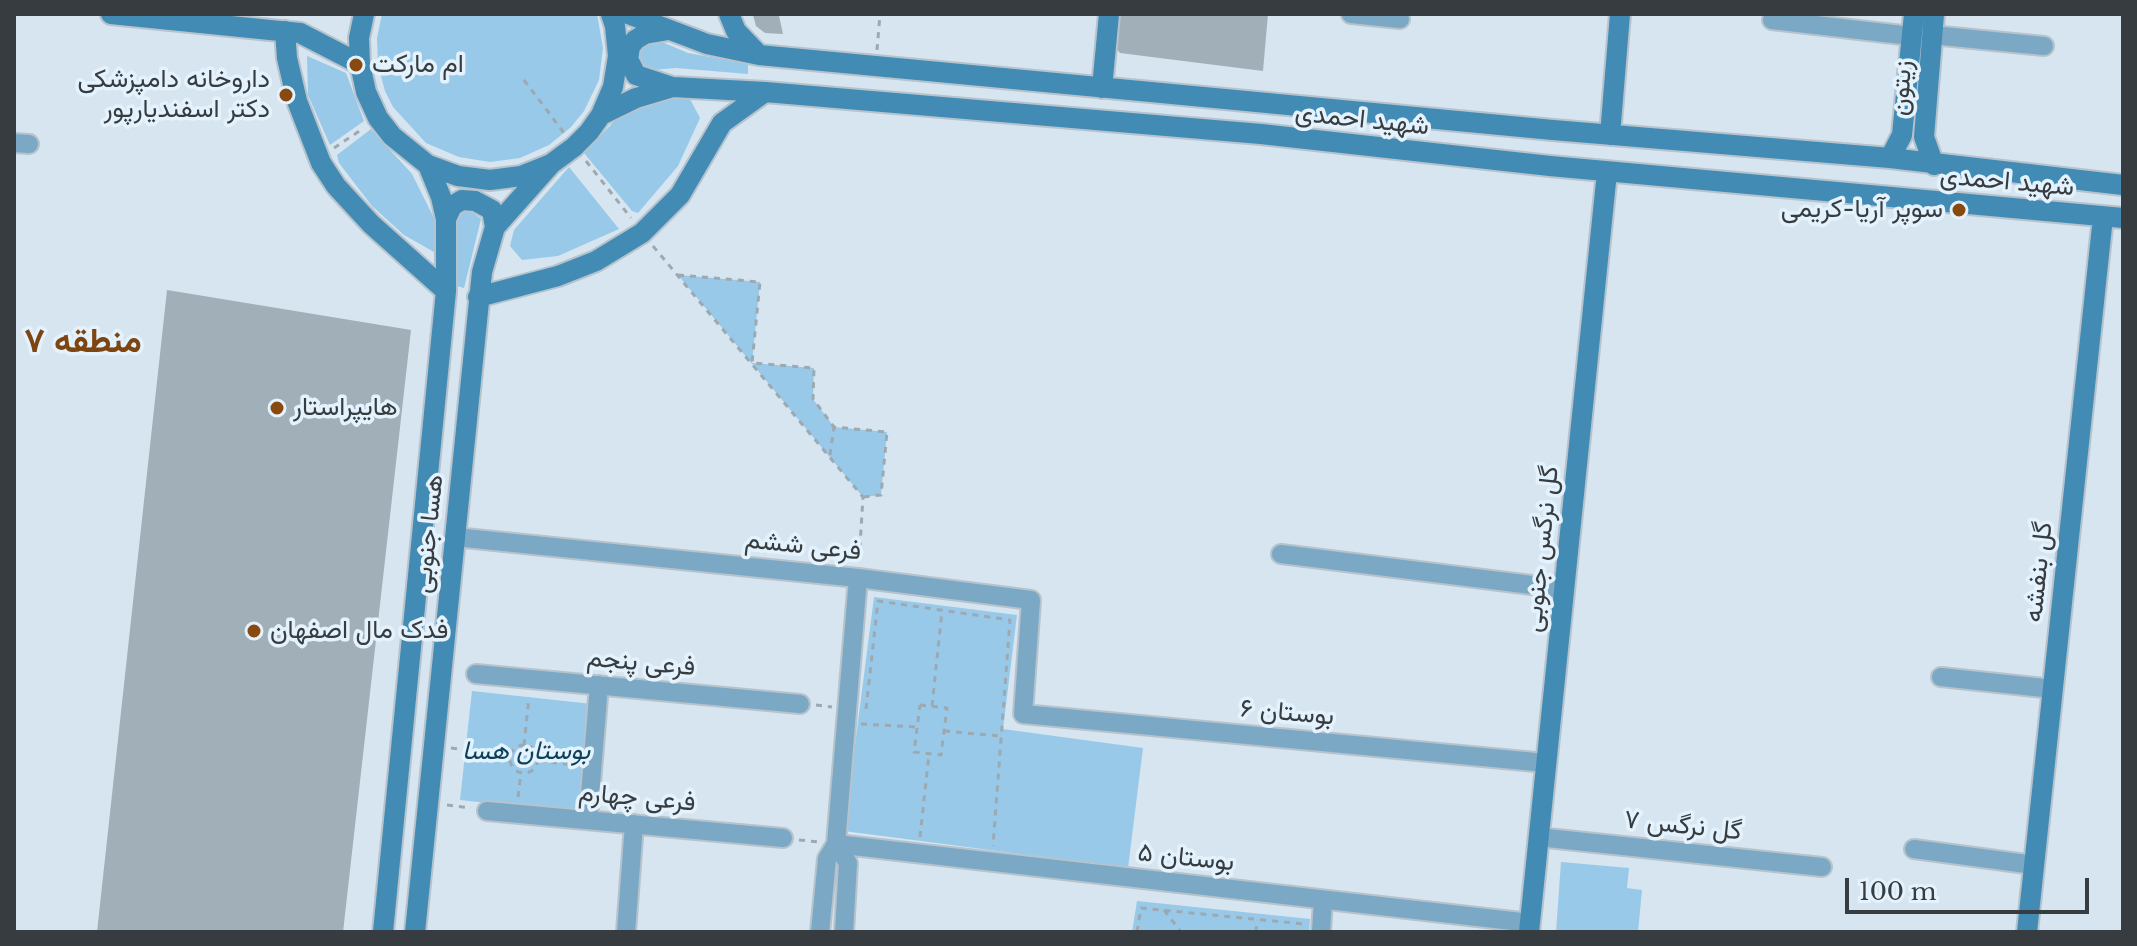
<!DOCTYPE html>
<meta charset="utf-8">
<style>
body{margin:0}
#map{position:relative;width:2137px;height:946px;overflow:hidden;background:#d6e5ef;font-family:"Libre Baskerville",serif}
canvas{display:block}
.frame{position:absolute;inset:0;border:16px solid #363c40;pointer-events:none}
.scale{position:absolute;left:1845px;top:878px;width:244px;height:36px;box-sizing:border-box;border:4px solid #363c40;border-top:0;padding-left:10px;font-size:24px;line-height:28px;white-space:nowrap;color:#363c40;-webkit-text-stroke:6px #e3f2fc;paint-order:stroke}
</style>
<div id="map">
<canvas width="2137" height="946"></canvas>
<div class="frame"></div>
<div class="scale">100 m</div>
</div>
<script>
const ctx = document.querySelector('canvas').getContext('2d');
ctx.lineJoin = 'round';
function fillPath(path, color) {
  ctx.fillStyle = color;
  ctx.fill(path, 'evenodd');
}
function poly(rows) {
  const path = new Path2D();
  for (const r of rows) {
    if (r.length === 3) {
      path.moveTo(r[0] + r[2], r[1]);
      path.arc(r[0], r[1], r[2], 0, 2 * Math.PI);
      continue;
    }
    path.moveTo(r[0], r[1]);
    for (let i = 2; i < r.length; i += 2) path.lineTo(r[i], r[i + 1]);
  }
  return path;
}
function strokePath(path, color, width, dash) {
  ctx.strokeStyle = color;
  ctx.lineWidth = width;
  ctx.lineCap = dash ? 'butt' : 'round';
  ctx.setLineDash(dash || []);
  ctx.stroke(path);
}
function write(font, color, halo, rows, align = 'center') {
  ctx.font = font + ' "Libre Baskerville",Vazirmatn,serif';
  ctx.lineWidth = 7;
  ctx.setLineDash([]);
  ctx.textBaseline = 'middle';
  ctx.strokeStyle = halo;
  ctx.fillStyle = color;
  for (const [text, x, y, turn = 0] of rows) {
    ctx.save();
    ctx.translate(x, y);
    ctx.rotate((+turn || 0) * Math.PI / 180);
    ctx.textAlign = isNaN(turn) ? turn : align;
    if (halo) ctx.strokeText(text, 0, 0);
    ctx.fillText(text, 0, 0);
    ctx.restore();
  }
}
const green = poly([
 [382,14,597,14,603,48,599,80,584,111,571,127,549,145,520,158,490,162,459,157,426,143,393,107,385,91,378,65,377,38],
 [655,39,688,53,748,64,748,74,676,68,651,70,642,67,636,52,644,41],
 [307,56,346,73,364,121,330,145,308,95],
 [669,94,690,99,700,118,678,166,638,213,632,211,584,153,623,112],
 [371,129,412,174,434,218,434,252,404,235,372,206,339,163,337,155],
 [569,167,619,229,558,256,522,260,510,246,514,230],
 [468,209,481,219,464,288,457,286,456,218],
 [678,275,760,282,752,363,814,368,813,399,834,427,887,432,881,495,863,497],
 [874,597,1017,615,1003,729,1143,748,1128,868,844,831],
 [472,691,592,704,581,813,460,800],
 [1561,862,1629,868,1627,888,1642,890,1638,932,1556,932],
 [1137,901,1310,919,1309,932,1132,932]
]);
const building = poly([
 [1116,14,1268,14,1263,71,1120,53,1112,44],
 [753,15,779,16,783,34,765,33,756,26],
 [167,290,411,330,343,932,97,932]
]);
const path = poly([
 [877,50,880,14],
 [524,80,564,133],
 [334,148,364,128],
 [586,161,631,218],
 [653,246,863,497,859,562],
 [678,275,760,282,752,363,814,368,813,399,834,427,887,432,881,495,863,497],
 [830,455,834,427],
 [816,705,832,707],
 [920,705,947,708,941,755,914,752,920,705],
 [932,706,942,611],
 [866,709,878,601,1010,620,993,846],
 [861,724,917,727],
 [944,731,1000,736],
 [524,759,14],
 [524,745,529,697],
 [451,748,511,755],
 [539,761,575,765],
 [518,797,521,773],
 [447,805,471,808],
 [920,837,929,754],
 [799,840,819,842],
 [1164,910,1181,932],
 [1137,932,1141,908,1304,924],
 [1256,932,1257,920]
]);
const street = poly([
 [1351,14,1400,19],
 [1772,20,1911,36],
 [1932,35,2044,46],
 [14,143,29,144],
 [455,537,858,578,1031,600,1023,714,1546,763],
 [1281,554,1564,589],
 [476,674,800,704],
 [1941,677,2053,689],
 [487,811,783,838],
 [588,820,599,685],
 [1538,837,1822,867],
 [836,844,1530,923],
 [836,844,848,863,844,932],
 [1914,849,2034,865],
 [626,932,634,824],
 [820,932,827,859,836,844,858,578],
 [1321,932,1323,900]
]);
const secondary = poly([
 [111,14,300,33,360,64],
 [364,14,359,38,360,64,366,92,378,118,392,136,428,165,458,176,490,180,521,176,551,164,574,147,589,132,601,115,613,87,618,56,615,26,611,14],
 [628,14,707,44,759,55,1553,130,1890,158,2123,185],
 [729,14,736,31,759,55],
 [668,30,645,34,635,40,630,47,628,59,636,75,672,87],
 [285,31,287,58,297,101,321,163,336,186,371,224,446,291],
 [1102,88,1109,14],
 [601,115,636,98,673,87,765,92,1261,134,1550,166,2123,218],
 [1610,135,1620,14],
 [1890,158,1902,135,1914,14],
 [1934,165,1924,137,1934,14],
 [446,219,452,206,462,200,475,201,492,210,495,227],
 [478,297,558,276,596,261,642,233,680,195,722,123,765,92],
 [383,932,446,291,446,219,441,197,428,165],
 [415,932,482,272,495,227,551,164],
 [1529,932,1607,172],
 [2027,932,2103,217]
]);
const markers = [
 [356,65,8,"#884a0f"],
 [286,95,8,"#884a0f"],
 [1959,210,8,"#884a0f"],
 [277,408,8,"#884a0f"],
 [254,631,8,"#884a0f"]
];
const poiNames = [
 ["ام مارکت",372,65],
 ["داروخانه دامپزشکی",270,80,"right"],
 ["دکتر اسفندیارپور",270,110,"right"],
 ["سوپر آریا-کریمی",1943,210,"right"],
 ["هایپراستار",293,408],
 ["فدک مال اصفهان",270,631]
];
const streetNames = [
 ["زیتون",1902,88,-86],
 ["شهید احمدی",1362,120,6],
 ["شهید احمدی",2007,182,5],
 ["هسا جنوبی",429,534,-84],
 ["فرعی ششم",803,546,6],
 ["گل نرگس جنوبی",1542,549,-84],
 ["گل بنفشه",2039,572,-84],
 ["فرعی پنجم",641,663,5],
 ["بوستان ۶",1287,713,5],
 ["فرعی چهارم",637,798,5],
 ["گل نرگس ۷",1683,826,6],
 ["بوستان ۵",1186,858,6]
];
const parkNames = [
 ["بوستان هسا",526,752]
];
const districtNames = [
 ["منطقه ۷",83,342]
];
fillPath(green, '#98c9e9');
fillPath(building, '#a1afb9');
strokePath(street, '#b6c3cc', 22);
strokePath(secondary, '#b6c3cc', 24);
strokePath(path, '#9da9b1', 3, [6, 6]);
strokePath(street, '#7ba8c5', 18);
strokePath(secondary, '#418bb5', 20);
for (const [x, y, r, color] of markers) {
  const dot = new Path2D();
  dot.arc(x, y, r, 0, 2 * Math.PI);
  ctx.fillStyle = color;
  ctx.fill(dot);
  strokePath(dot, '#e3f2fc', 3);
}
write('26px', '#363c40', '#e3f2fc', poiNames, 'left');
write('26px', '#363c40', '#e3f2fc', streetNames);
write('italic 26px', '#0f405a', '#e3f2fc', parkNames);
write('bold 34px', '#7e4511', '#e3f2fc', districtNames);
</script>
